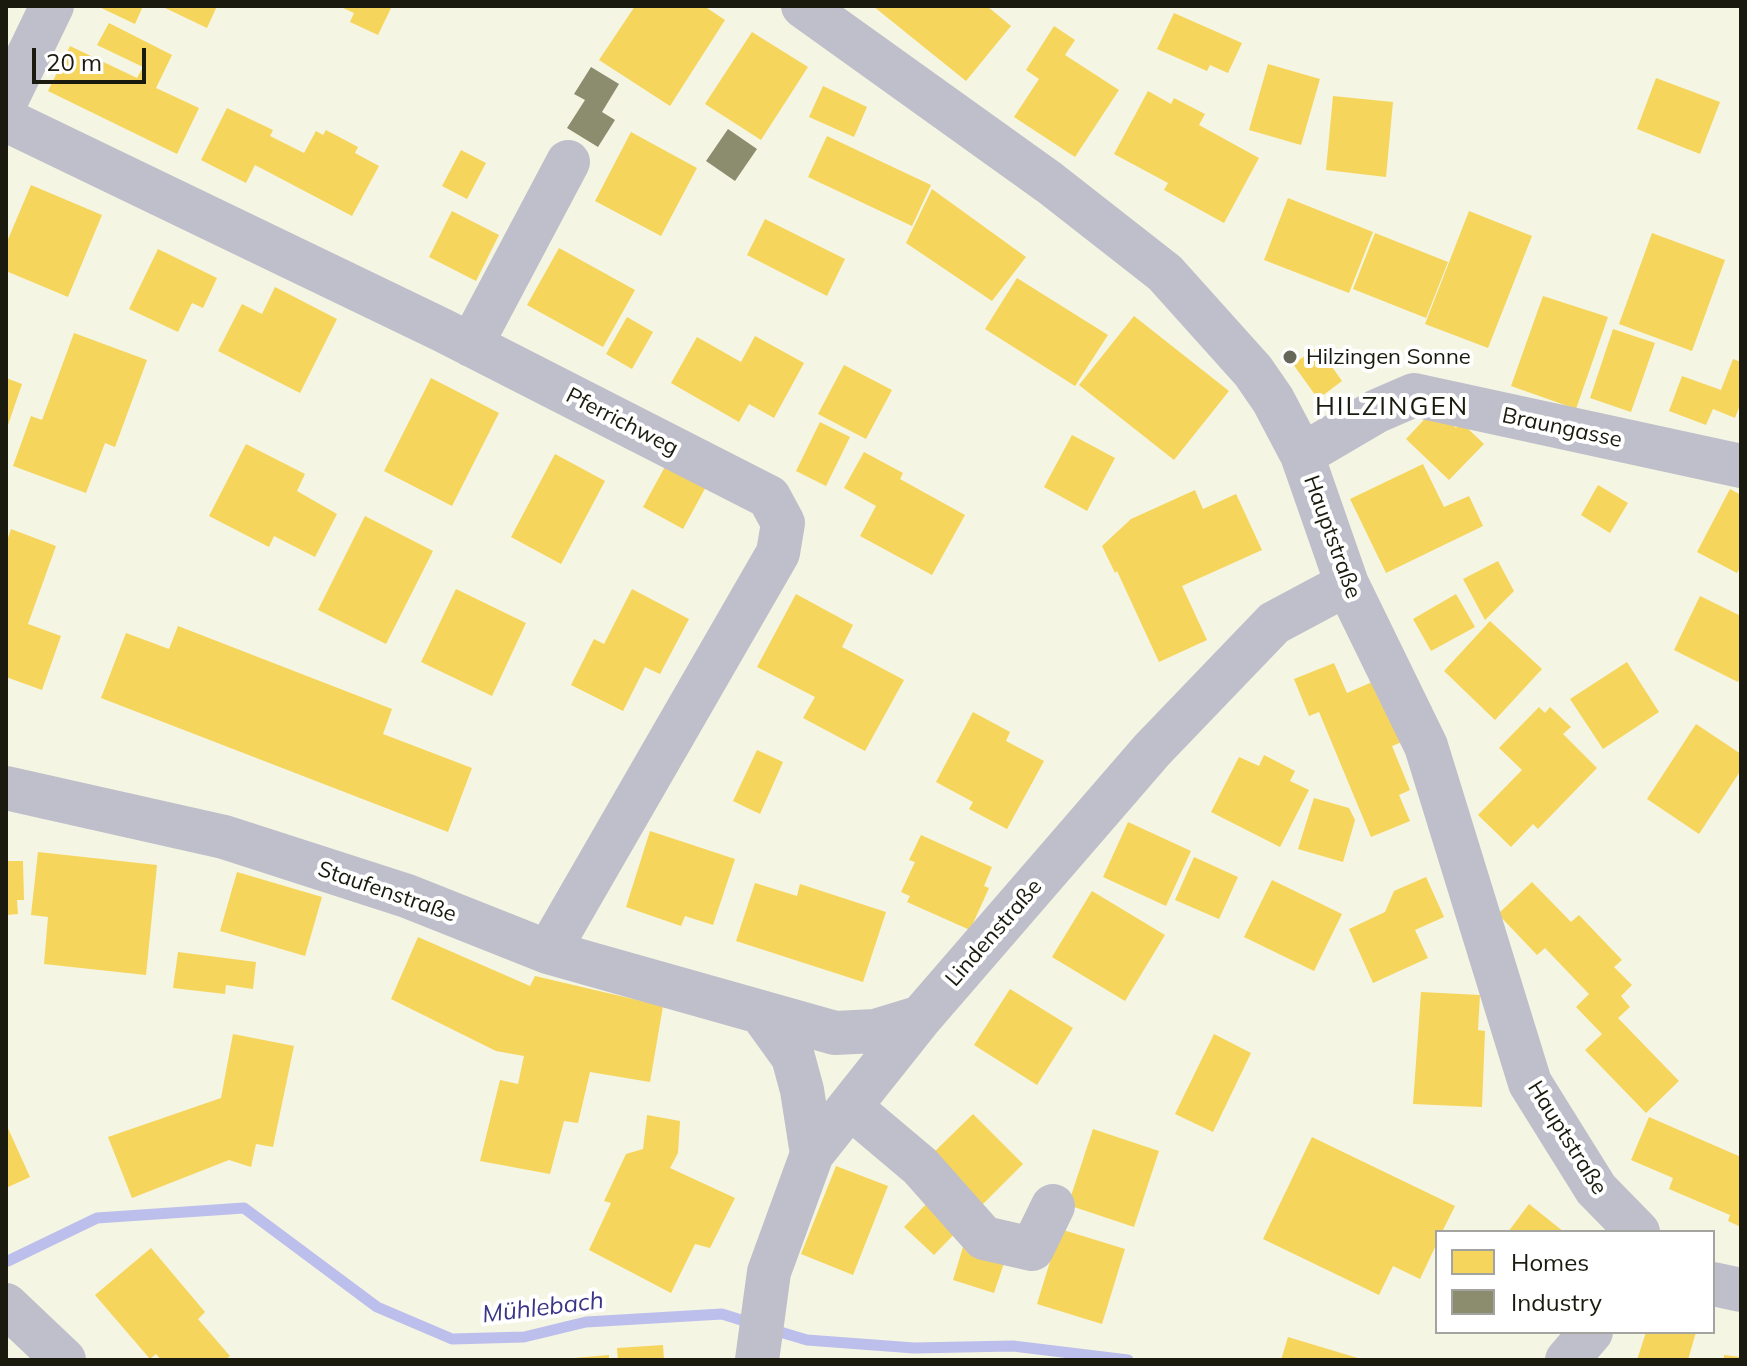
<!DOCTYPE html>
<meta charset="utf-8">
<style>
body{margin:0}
#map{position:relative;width:1747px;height:1366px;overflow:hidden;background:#f5f5e3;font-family:Mulish,sans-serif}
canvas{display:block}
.frame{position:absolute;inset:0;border:8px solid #1a1a0e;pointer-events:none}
.legend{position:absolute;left:1435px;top:1230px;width:280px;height:104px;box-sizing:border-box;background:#fff;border:2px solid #a3a39f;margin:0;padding:10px 14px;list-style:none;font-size:24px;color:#1a1a0e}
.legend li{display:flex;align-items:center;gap:16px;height:40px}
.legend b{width:40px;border:2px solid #a3a39f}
.scale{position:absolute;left:32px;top:48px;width:114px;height:36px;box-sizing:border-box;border:4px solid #1a1a0e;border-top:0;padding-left:10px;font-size:24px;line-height:28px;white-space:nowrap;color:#1a1a0e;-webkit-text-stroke:6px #fff;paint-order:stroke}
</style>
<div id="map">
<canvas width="1747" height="1366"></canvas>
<div class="frame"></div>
<ul class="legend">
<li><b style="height:22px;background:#f6d55c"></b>Homes</li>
<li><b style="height:22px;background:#8c8c6e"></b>Industry</li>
</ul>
<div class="scale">20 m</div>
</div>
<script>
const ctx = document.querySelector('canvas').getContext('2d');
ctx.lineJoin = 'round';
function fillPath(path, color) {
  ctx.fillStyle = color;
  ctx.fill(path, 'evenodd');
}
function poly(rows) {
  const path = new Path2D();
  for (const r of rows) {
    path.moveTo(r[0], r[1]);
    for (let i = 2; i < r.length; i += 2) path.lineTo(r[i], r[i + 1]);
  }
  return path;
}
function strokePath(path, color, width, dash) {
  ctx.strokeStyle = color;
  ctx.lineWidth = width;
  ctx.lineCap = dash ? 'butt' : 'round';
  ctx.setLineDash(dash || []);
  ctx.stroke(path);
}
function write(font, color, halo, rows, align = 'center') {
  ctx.font = font + ' Mulish,sans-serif';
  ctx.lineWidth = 8;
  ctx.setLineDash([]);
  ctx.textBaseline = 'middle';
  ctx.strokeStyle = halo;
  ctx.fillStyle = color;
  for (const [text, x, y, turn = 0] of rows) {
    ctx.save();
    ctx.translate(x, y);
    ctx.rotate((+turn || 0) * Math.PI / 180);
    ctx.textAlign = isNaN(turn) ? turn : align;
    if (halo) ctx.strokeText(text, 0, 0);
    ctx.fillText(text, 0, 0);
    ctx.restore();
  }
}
const homes = poly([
 [97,6,143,6,135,24],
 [161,6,217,6,207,28],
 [339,6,392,6,378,35,350,22,354,13],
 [635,6,704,6,725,20,670,106,599,60],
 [873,6,987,6,1011,26,966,81],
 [1174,13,1242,43,1228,73,1210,65,1207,71,1157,49],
 [109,23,172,55,156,88,199,108,177,154,48,91,70,46,137,78,143,67,97,45],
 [1054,26,1075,40,1065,55,1119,90,1075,157,1014,117,1039,79,1026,70],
 [752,32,808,67,761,140,705,104],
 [1268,64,1320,79,1301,145,1249,130],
 [1656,78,1720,102,1700,154,1637,129],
 [823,86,867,107,854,137,809,117],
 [1148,91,1171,104,1174,98,1205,114,1199,125,1259,158,1224,223,1164,190,1168,183,1114,154],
 [1333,96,1393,102,1386,177,1326,170],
 [227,108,273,130,270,136,304,153,316,131,323,135,326,130,358,147,355,153,379,166,352,216,255,165,246,183,201,160],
 [631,132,697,168,661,236,595,201],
 [827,136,931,185,912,226,808,177],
 [461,150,486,163,467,199,442,186],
 [31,185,102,215,68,297,6,271,6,244],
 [932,189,1026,257,992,301,906,243],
 [1288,198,1373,232,1349,293,1264,260],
 [452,211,499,235,476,281,429,257],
 [1469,211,1532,236,1488,348,1425,324],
 [765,219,845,259,827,296,747,255],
 [1375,233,1448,262,1426,318,1353,289],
 [1652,233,1725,260,1692,351,1619,324],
 [559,248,635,290,603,347,527,305],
 [158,249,217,278,203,308,192,303,178,332,129,309],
 [1017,278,1108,335,1075,386,985,329],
 [275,287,337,319,300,393,218,351,242,304,262,314],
 [1543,296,1608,317,1576,409,1511,386],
 [1134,316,1229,391,1174,460,1079,385],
 [627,317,653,332,632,369,606,354],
 [1613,329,1655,343,1631,412,1590,398],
 [74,333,147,360,115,447,105,443,86,493,13,466,31,416,42,420],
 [755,336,804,363,774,418,749,404,739,422,671,383,697,337,741,362],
 [1318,347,1342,381,1318,399,1293,364],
 [1733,359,1741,362,1741,402,1735,418,1713,409,1706,425,1669,411,1682,376,1721,390],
 [844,365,892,390,866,439,818,414],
 [6,378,22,384,7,428,6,428],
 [431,378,499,413,452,506,384,471],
 [1435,408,1456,428,1461,422,1484,444,1449,480,1406,439],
 [820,422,850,437,826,486,796,471],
 [1072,435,1115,458,1087,511,1044,487],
 [246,444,305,474,297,491,337,514,315,557,274,536,269,547,209,516],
 [864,452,903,473,900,479,965,515,932,575,860,536,876,506,844,488],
 [555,454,605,481,561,564,511,537],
 [668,461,708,483,683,529,643,507],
 [1423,464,1444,507,1469,496,1483,526,1386,573,1350,499],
 [1598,485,1628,503,1610,533,1581,515],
 [1730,489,1741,495,1741,566,1737,573,1697,552],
 [1195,490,1203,509,1236,494,1262,550,1182,586,1207,640,1159,662,1117,571,1115,573,1102,546,1131,519],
 [365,516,433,551,386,644,318,610],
 [11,529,56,546,28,624,61,636,42,690,6,677,6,544],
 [1498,561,1514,591,1485,620,1463,579],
 [456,589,526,623,492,696,421,662],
 [632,589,689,619,660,674,645,667,623,711,571,685,594,639,604,644],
 [796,594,853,625,842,647,904,680,865,751,803,718,815,697,757,667],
 [1456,594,1475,627,1431,651,1413,619],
 [1700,596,1741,616,1741,676,1738,682,1674,650],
 [1490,621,1542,669,1495,720,1444,671],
 [178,626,392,709,383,734,472,768,448,832,101,698,126,633,169,649],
 [1627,662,1659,712,1603,749,1570,699],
 [1334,663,1347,693,1377,680,1402,742,1392,746,1410,790,1399,795,1410,821,1371,837,1319,712,1309,716,1294,679],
 [1539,707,1545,713,1550,707,1571,727,1563,734,1597,768,1538,829,1533,824,1511,847,1478,815,1522,770,1499,748],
 [973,712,1010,732,1006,741,1044,761,1007,829,969,809,973,802,936,782],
 [1696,724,1741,754,1741,770,1699,834,1647,799],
 [757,750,783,762,760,814,733,801],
 [1264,755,1295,771,1290,781,1309,790,1280,847,1211,812,1239,757,1259,766],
 [1314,798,1349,808,1355,820,1343,862,1298,849],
 [1128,822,1191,851,1166,906,1103,877],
 [650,831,735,859,713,925,685,916,681,926,626,907],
 [921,835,992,867,984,886,989,888,970,930,907,902,910,896,901,892,915,862,909,860],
 [38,852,157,865,146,975,44,964,48,917,31,915],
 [1194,857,1238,877,1219,919,1175,900],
 [6,861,23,861,24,900,17,900,18,914,6,915],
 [237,872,322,897,305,956,220,931],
 [1426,877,1444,917,1415,930,1428,958,1373,983,1349,929,1385,912,1394,891],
 [1272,880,1342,914,1314,971,1244,937],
 [1532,882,1571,922,1579,915,1622,960,1614,967,1632,985,1621,996,1630,1007,1618,1018,1679,1081,1646,1113,1585,1050,1602,1034,1576,1007,1589,994,1545,948,1537,955,1498,914],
 [755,883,797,896,800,884,886,912,863,982,736,941],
 [1092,891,1165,935,1125,1001,1052,957],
 [418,937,530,986,535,976,663,1006,650,1082,590,1072,578,1123,564,1121,550,1174,480,1161,500,1080,518,1084,524,1056,496,1051,391,999],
 [178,952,256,962,253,989,226,985,225,994,173,988],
 [1010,989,1073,1028,1037,1085,974,1045],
 [1421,992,1480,995,1478,1030,1485,1031,1482,1107,1413,1104],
 [233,1034,294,1046,273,1147,256,1144,251,1167,229,1160,132,1198,108,1137,221,1098],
 [1214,1034,1251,1053,1213,1132,1175,1114],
 [973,1114,1023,1164,981,1206,930,1156],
 [647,1115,680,1121,678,1153,670,1168,735,1198,710,1248,695,1244,671,1293,589,1250,611,1203,604,1201,626,1154,643,1149],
 [1649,1117,1741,1157,1741,1227,1728,1221,1730,1215,1669,1189,1673,1178,1631,1160],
 [6,1124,30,1177,6,1188],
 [1093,1129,1159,1151,1134,1227,1068,1205],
 [1312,1137,1455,1206,1442,1232,1437,1232,1437,1243,1420,1279,1393,1266,1379,1295,1263,1239],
 [836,1166,888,1186,853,1275,801,1254],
 [935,1195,965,1223,934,1255,904,1227],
 [1529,1204,1564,1232,1508,1232],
 [1060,1229,1125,1249,1102,1324,1037,1304],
 [963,1247,1005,1260,994,1293,953,1280],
 [151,1248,205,1312,198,1319,230,1356,225,1360,161,1360,156,1354,150,1359,95,1295],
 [1646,1332,1696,1332,1688,1360,1637,1360],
 [1288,1337,1361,1359,1361,1360,1281,1360],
 [663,1345,664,1360,618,1360,617,1348],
 [609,1355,609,1360,574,1360,574,1358],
 [1724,1355,1741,1357,1741,1360,1724,1360]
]);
const industry = poly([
 [591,67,619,84,602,112,615,120,598,147,567,128,585,100,574,94],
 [728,129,757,149,735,181,706,161]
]);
const stream = poly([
 [8,1261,97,1218,244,1208,377,1307,452,1339,524,1337,586,1322,722,1314,754,1324],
 [770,1329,807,1340,914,1348,1013,1346,1128,1360]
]);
const minor = poly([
 [803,6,1050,183,1165,273,1253,371,1273,400,1302,455,1347,584,1426,746,1530,1083,1596,1189,1638,1232],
 [6,101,52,6],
 [6,120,442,330,769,497,783,523,778,553,548,952],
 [471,345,568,162],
 [1302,455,1377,411,1414,395,1741,466],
 [6,788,224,837,407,896,548,952,835,1033,875,1031,921,1017],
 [762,1014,793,1057,802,1090,812,1154],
 [850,1107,920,1166,984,1238,1032,1249,1053,1206],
 [1713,1284,1741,1290],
 [6,1305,64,1360],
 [757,1360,769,1272,812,1154,921,1017,1152,750,1274,623,1347,584],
 [1567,1360,1591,1332]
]);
const markers = [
 [1290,357,8,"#676759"]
];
const poiNames = [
 ["Hilzingen Sonne",1306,357]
];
const streetNames = [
 ["Pferrichweg",622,422,27],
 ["Braungasse",1562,428,12],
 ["Hauptstraße",1332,537,70],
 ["Staufenstraße",387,892,19],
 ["Lindenstraße",994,933,-49],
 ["Hauptstraße",1567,1138,58]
];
const waterNames = [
 ["Mühlebach",543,1308,-7]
];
const quarterNames = [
 ["HILZINGEN",1392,407]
];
fillPath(homes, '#f6d55c');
fillPath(industry, '#8c8c6e');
strokePath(stream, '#bcbfec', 11);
strokePath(minor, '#bebfcb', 44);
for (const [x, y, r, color] of markers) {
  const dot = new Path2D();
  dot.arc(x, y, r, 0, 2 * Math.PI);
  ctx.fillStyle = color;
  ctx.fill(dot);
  strokePath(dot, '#fff', 3);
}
write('22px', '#1a1a0e', '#fff', poiNames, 'left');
write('22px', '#1a1a0e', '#fff', streetNames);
write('italic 24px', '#3a3587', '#fff', waterNames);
ctx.letterSpacing = '2px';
write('26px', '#1a1a0e', '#fff', quarterNames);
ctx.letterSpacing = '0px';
</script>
